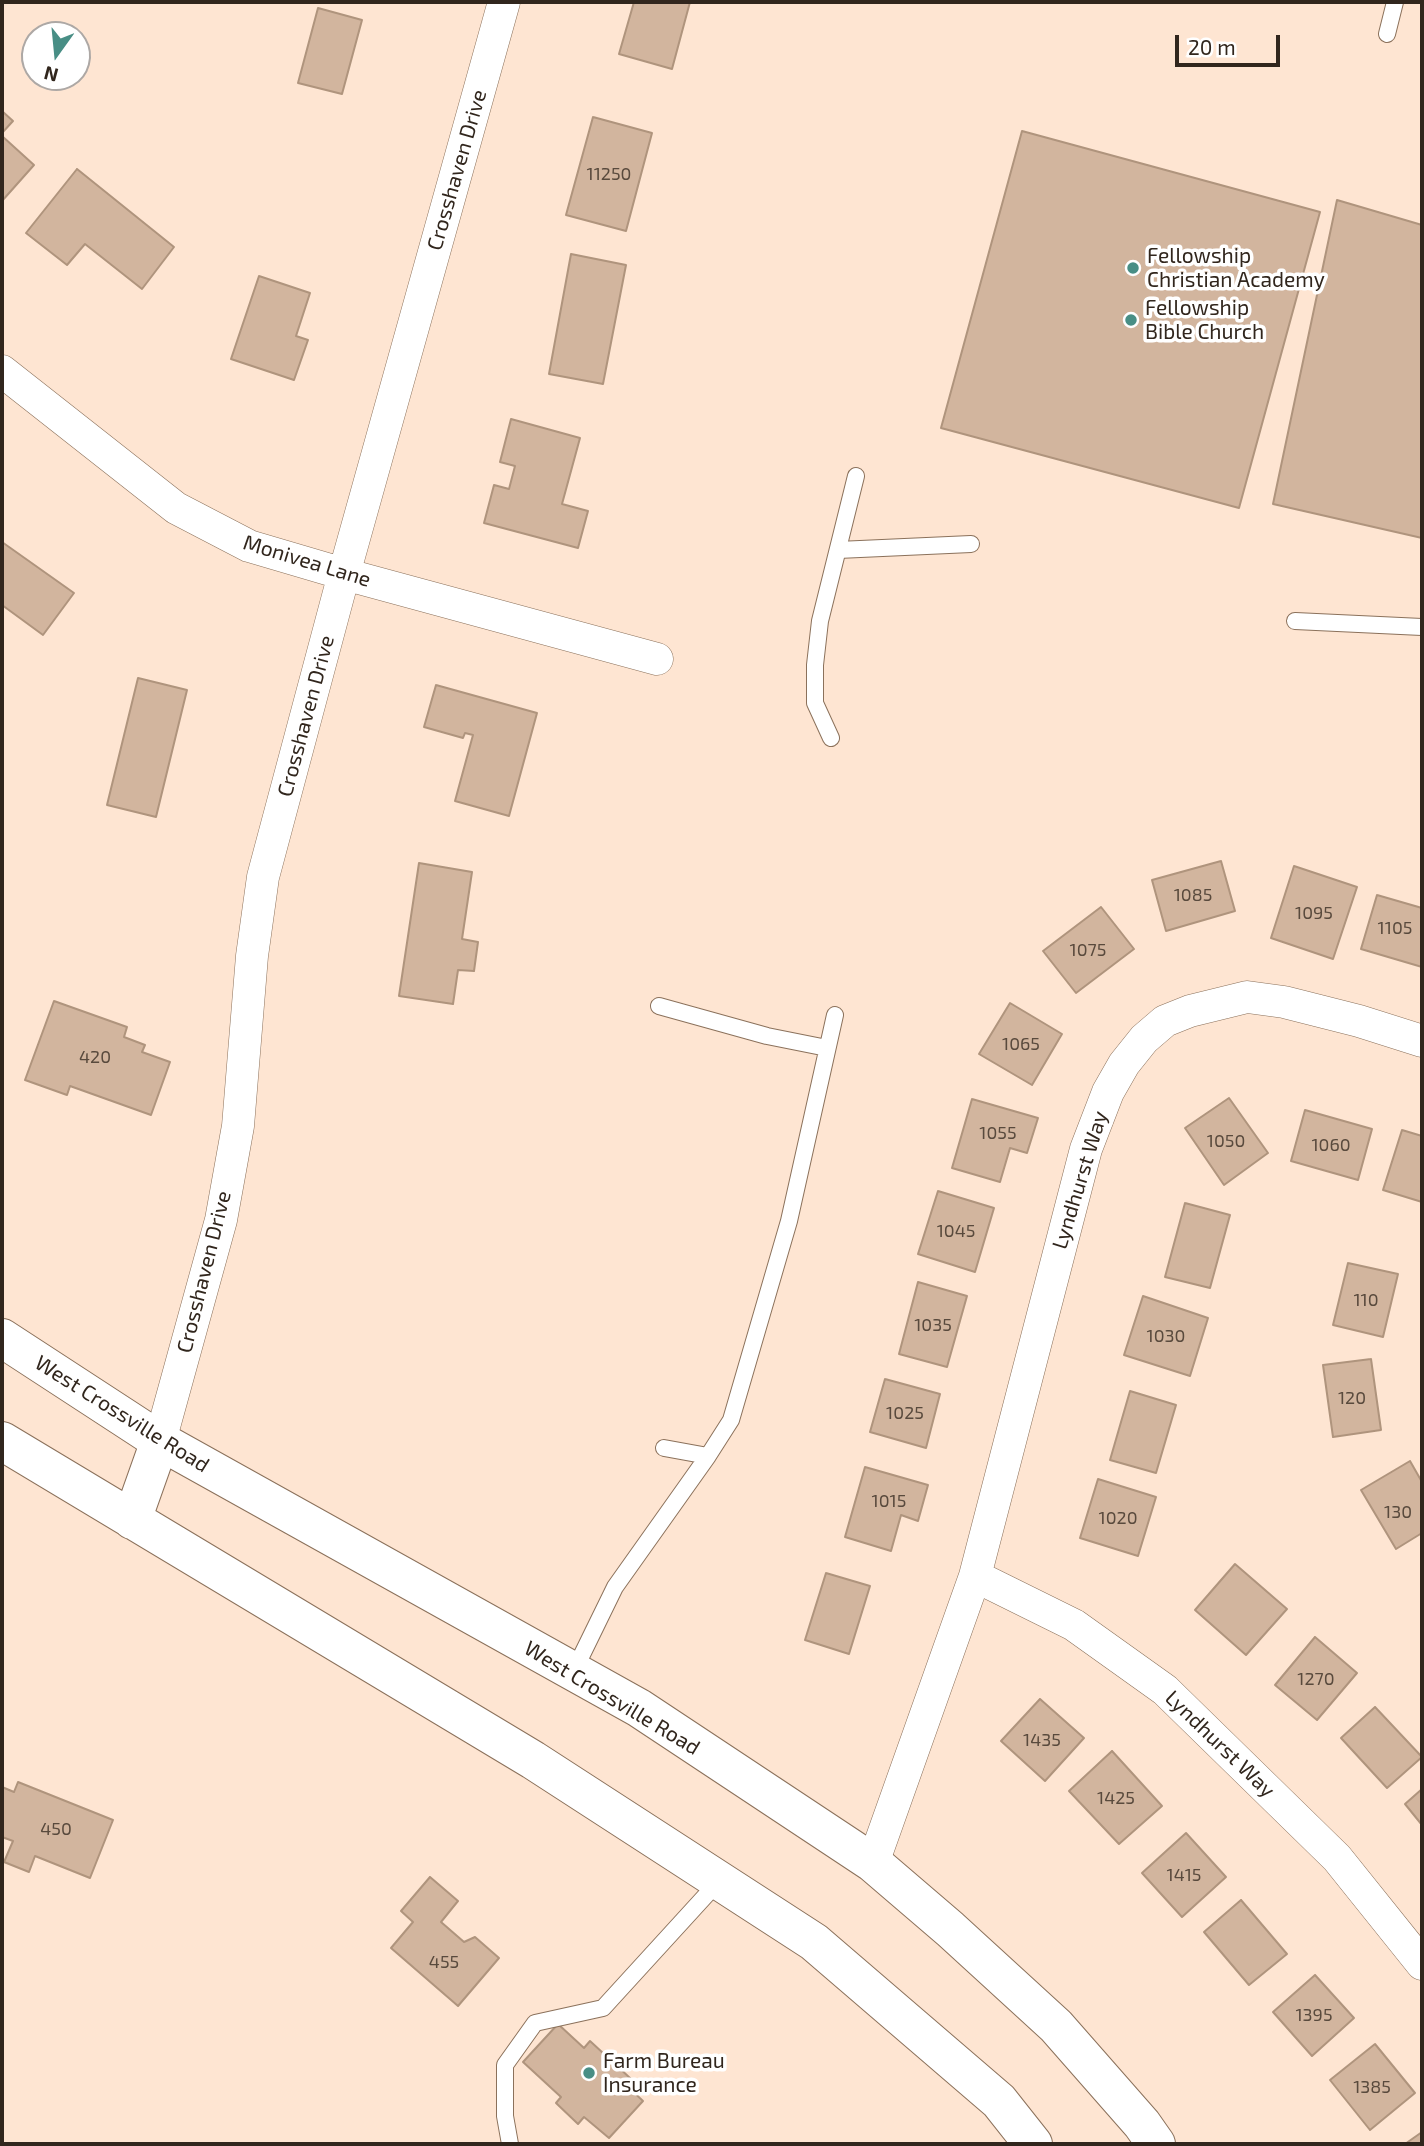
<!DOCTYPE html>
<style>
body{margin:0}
#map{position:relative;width:1424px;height:2146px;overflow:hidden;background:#fee5d2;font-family:"Exo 2",sans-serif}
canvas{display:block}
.frame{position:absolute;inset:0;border:4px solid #31261d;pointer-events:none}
.north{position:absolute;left:21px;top:21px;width:70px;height:70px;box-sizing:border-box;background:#fff;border:2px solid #ada8a5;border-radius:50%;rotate:195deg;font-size:19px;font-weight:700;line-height:28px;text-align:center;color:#31261d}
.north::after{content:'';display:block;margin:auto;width:24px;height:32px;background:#488e85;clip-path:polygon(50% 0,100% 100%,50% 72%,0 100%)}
.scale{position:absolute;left:1175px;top:35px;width:105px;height:32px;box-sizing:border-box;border:4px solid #31261d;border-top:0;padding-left:9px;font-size:21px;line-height:24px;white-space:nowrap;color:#31261d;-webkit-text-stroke:5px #fff;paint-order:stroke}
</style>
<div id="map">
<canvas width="1424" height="2146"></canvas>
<div class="frame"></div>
<div class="north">N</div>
<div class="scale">20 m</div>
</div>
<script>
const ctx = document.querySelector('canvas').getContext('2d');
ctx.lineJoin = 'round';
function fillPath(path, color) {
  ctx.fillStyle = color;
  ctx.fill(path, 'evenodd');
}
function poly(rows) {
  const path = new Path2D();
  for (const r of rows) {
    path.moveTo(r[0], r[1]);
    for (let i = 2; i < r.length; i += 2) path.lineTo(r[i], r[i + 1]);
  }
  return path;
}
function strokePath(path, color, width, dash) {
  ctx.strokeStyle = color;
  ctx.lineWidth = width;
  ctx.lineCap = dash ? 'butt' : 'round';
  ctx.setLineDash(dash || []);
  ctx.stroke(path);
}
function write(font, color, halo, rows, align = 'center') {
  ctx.font = font + ' "Exo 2",sans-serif';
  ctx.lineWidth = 7;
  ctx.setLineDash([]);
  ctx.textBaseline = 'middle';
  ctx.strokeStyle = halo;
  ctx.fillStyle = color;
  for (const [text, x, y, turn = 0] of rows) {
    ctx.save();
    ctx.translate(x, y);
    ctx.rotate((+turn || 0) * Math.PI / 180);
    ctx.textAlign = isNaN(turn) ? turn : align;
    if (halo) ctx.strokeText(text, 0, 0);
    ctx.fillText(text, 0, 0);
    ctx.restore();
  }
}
const building = poly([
 [634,2,690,2,672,69,619,54,634,2],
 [318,8,362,20,342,94,298,83,318,8],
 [2,111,13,121,2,133,2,111],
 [593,117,652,133,626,231,566,215,593,117],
 [1022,131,1320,212,1239,508,941,428,1022,131],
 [2,136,34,165,2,201,2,136],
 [77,169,174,247,142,289,85,244,67,265,26,233,77,169],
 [1337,200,1422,225,1422,538,1273,504,1337,200],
 [571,254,626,265,603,384,549,374,571,254],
 [259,276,310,293,296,336,308,340,294,380,231,359,259,276],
 [511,419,580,438,562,504,588,511,578,548,484,523,494,485,509,489,515,466,500,462,511,419],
 [2,542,74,593,43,635,2,605,2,542],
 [138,678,187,690,156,817,107,805,138,678],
 [436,685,537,713,509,816,455,801,473,735,465,733,463,738,424,727,436,685],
 [1221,861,1235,911,1166,931,1152,880,1221,861],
 [419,863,472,872,462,939,478,942,474,971,458,970,453,1004,399,996,419,863],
 [1294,866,1357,887,1333,959,1271,938,1294,866],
 [1377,895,1422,908,1422,967,1361,949,1377,895],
 [1101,907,1134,949,1076,993,1043,951,1101,907],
 [54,1001,127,1027,124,1037,145,1045,142,1052,170,1062,151,1115,70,1086,67,1095,25,1080,54,1001],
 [1010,1003,1062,1034,1032,1085,979,1054,1010,1003],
 [1229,1098,1268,1153,1224,1185,1185,1128,1229,1098],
 [972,1099,1038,1118,1027,1153,1010,1148,1000,1182,952,1168,972,1099],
 [1305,1110,1372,1129,1358,1180,1291,1161,1305,1110],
 [1402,1130,1422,1136,1422,1202,1383,1190,1402,1130],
 [938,1191,994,1208,975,1272,918,1254,938,1191],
 [1185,1203,1230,1215,1210,1288,1165,1277,1185,1203],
 [1348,1263,1398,1274,1383,1337,1333,1325,1348,1263],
 [918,1282,967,1296,947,1367,899,1354,918,1282],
 [1143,1296,1208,1318,1190,1376,1124,1355,1143,1296],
 [1371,1359,1381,1430,1333,1437,1323,1365,1371,1359],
 [885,1379,940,1394,926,1448,870,1432,885,1379],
 [1130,1391,1176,1405,1156,1473,1110,1460,1130,1391],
 [1410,1461,1422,1482,1422,1533,1396,1549,1361,1490,1410,1461],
 [865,1467,928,1485,918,1521,901,1515,891,1551,845,1537,865,1467],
 [1098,1479,1156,1497,1138,1556,1080,1538,1098,1479],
 [1235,1564,1287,1609,1246,1655,1195,1610,1235,1564],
 [826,1573,870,1586,849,1654,805,1640,826,1573],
 [1315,1637,1357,1673,1317,1720,1275,1685,1315,1637],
 [1040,1699,1084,1738,1045,1781,1001,1741,1040,1699],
 [1375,1707,1422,1757,1387,1788,1341,1738,1375,1707],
 [1112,1751,1162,1806,1119,1844,1069,1791,1112,1751],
 [18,1782,113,1820,90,1878,35,1856,29,1872,4,1862,13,1841,2,1837,2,1787,14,1792,18,1782],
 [1422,1789,1422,1825,1405,1804,1422,1789],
 [1186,1833,1226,1877,1182,1917,1142,1873,1186,1833],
 [430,1877,458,1901,441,1922,464,1942,475,1937,499,1958,458,2006,391,1948,413,1922,401,1911,430,1877],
 [1241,1900,1287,1954,1249,1985,1204,1932,1241,1900],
 [1315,1975,1354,2018,1312,2056,1273,2012,1315,1975],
 [558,2024,584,2048,590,2041,630,2078,625,2084,643,2101,609,2138,584,2117,578,2124,556,2103,561,2097,523,2062,558,2024],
 [1375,2044,1415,2093,1370,2130,1330,2080,1375,2044],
 [1422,2132,1422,2144,1405,2144,1422,2132]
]);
const service = poly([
 [1387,34,1395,2],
 [838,550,971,544],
 [1295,621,1422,627],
 [831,738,815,703,815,665,820,621,856,476],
 [659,1006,767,1036,827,1048],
 [664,1448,708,1456],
 [573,1673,615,1587,708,1456,731,1420,789,1221,835,1015],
 [510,2144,505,2116,505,2065,535,2023,603,2008,719,1881]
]);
const minor = poly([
 [2,371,176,508,249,546,344,574,657,659],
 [160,1441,221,1220,238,1126,252,956,263,877,344,574,504,2],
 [975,1576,1074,1625,1165,1690,1337,1858,1422,1964],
 [873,1863,975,1576,1086,1149,1108,1092,1124,1064,1144,1039,1165,1021,1190,1011,1247,997,1284,1002,1359,1021,1422,1041]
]);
const primary = poly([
 [2,1338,160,1441,639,1708,873,1863,950,1929,1056,2026,1142,2124,1156,2144],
 [2,1441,533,1760,814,1942,999,2101,1033,2144],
 [132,1520,160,1441]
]);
const markers = [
 [1133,268,7,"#488e85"],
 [1131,320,7,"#488e85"],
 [589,2073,7,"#488e85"]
];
const numberNames = [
 ["11250",609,174],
 ["1085",1193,895],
 ["1095",1314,913],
 ["1105",1395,928],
 ["1075",1088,950],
 ["1065",1021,1044],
 ["420",95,1057],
 ["1055",998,1133],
 ["1050",1226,1141],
 ["1060",1331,1145],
 ["1045",956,1231],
 ["110",1366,1300],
 ["1035",933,1325],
 ["1030",1166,1336],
 ["120",1352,1398],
 ["1025",905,1413],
 ["1015",889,1501],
 ["130",1398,1512],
 ["1020",1118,1518],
 ["1270",1316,1679],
 ["1435",1042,1740],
 ["1425",1116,1798],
 ["450",56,1829],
 ["1415",1184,1875],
 ["455",444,1962],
 ["1395",1314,2015],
 ["1385",1372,2087]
];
const streetNames = [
 ["Crosshaven Drive",457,170,-74],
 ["Monivea Lane",307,561,17],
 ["Crosshaven Drive",306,716,-75],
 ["Lyndhurst Way",1080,1180,-73],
 ["Crosshaven Drive",204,1272,-76],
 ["West Crossville Road",122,1414,32],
 ["West Crossville Road",612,1698,31],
 ["Lyndhurst Way",1220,1744,44]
];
const poiNames = [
 ["Fellowship",1147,256],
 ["Christian Academy",1147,280],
 ["Fellowship",1145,308],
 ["Bible Church",1145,332],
 ["Farm Bureau",603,2061],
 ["Insurance",603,2085]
];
fillPath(building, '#d2b59e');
strokePath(building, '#af947d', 2);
strokePath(service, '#8b715b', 18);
strokePath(minor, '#8b715b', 33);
strokePath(primary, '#8b715b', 40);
strokePath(service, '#fff', 16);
strokePath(minor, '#fff', 32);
strokePath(primary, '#fff', 38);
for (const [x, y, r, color] of markers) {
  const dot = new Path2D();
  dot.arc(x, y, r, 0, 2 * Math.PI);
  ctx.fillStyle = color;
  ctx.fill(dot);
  strokePath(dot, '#fff', 2.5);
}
write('18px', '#594a3d', null, numberNames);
write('21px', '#31261d', '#fff', streetNames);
write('21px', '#31261d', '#fff', poiNames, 'left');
</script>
